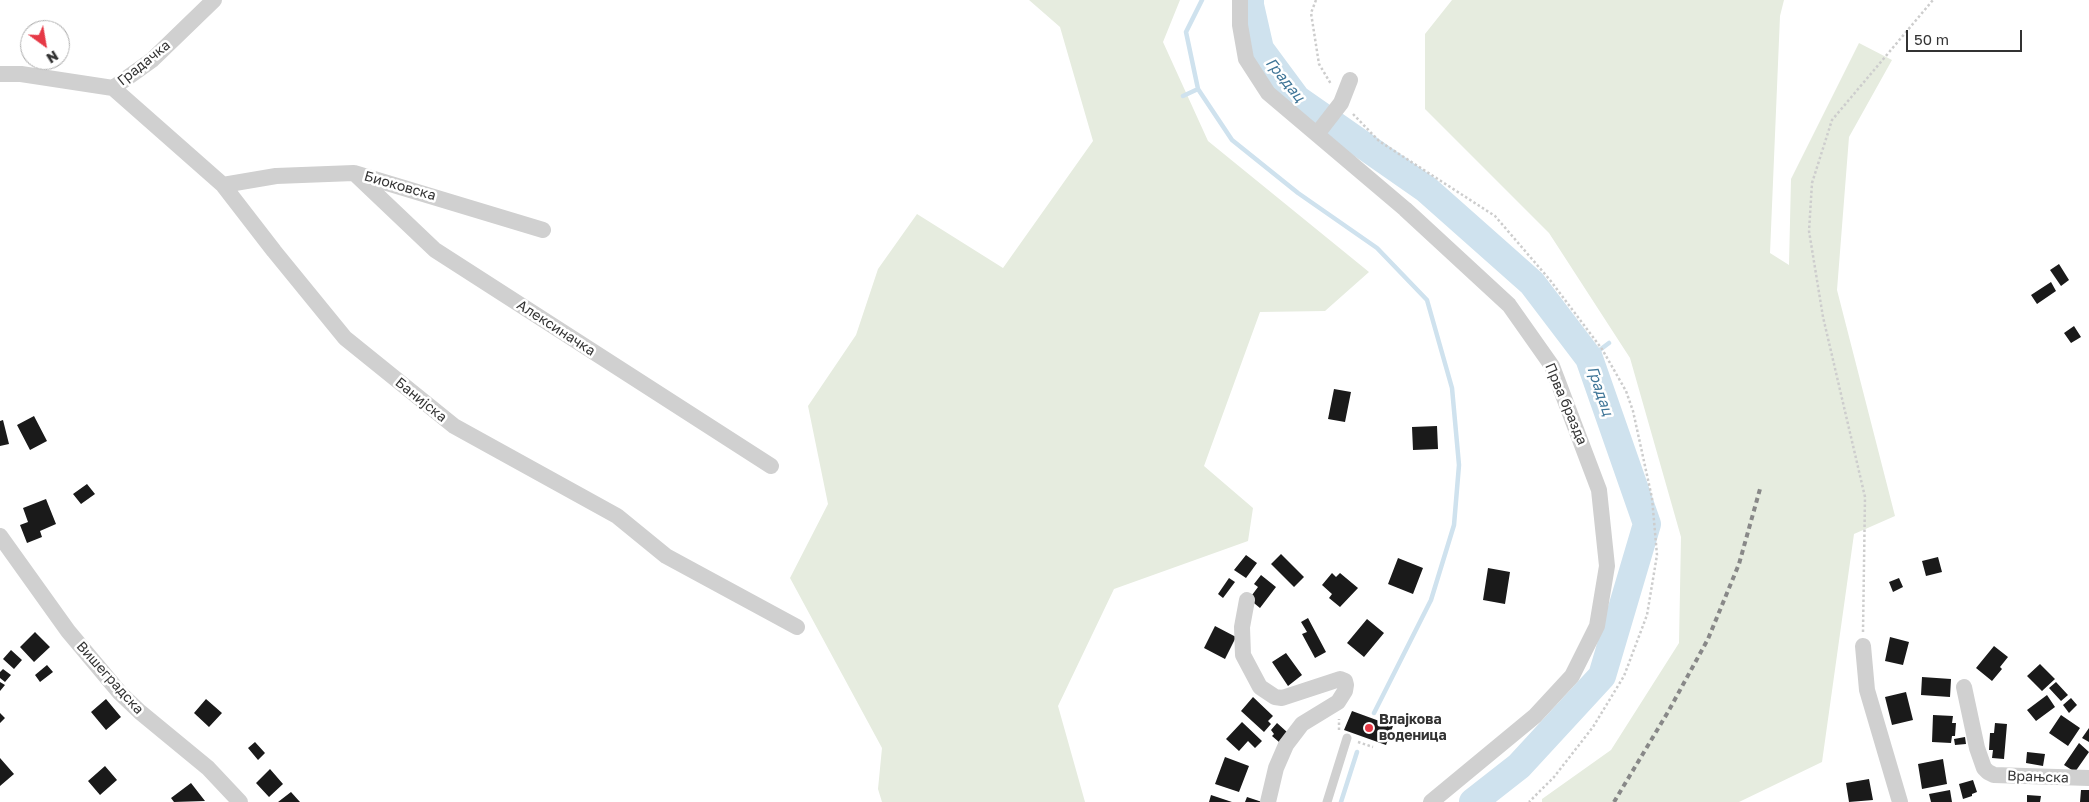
<!DOCTYPE html>
<meta charset="utf-8">
<style>
body{margin:0}
#map{position:relative;width:2089px;height:802px;overflow:hidden;background:#fff;font-family:"Golos Text",sans-serif}
canvas{display:block}
.north{position:absolute;left:20px;top:20px;width:50px;height:50px;box-sizing:border-box;background:#fff;border:1px solid #adadad;border-radius:50%;rotate:148deg;font-size:14px;font-weight:700;line-height:20px;text-align:center;color:#333}
.north::after{content:'';display:block;margin:auto;width:18px;height:22px;background:#e63946;clip-path:polygon(50% 0,100% 100%,50% 72%,0 100%)}
.scale{position:absolute;left:1906px;top:30px;width:116px;height:22px;box-sizing:border-box;border:2px solid #333;border-top:0;padding-left:6px;font-size:15px;line-height:18px;white-space:nowrap;color:#333;-webkit-text-stroke:4px #fff;paint-order:stroke}
</style>
<div id="map">
<canvas width="2089" height="802"></canvas>
<div class="north">N</div>
<div class="scale">50 m</div>
</div>
<script>
const ctx = document.querySelector('canvas').getContext('2d');
ctx.lineJoin = 'round';
function fillPath(path, color) {
  ctx.fillStyle = color;
  ctx.fill(path, 'evenodd');
}
function poly(rows) {
  const path = new Path2D();
  for (const r of rows) {
    path.moveTo(r[0], r[1]);
    for (let i = 2; i < r.length; i += 2) path.lineTo(r[i], r[i + 1]);
  }
  return path;
}
function strokePath(path, color, width, dash) {
  ctx.strokeStyle = color;
  ctx.lineWidth = width;
  ctx.lineCap = dash ? 'butt' : 'round';
  ctx.setLineDash(dash || []);
  ctx.stroke(path);
}
function write(font, color, halo, rows, align = 'center') {
  ctx.font = font + ' "Golos Text",sans-serif';
  ctx.lineWidth = 5;
  ctx.setLineDash([]);
  ctx.textBaseline = 'middle';
  ctx.strokeStyle = halo;
  ctx.fillStyle = color;
  for (const [text, x, y, turn = 0] of rows) {
    ctx.save();
    ctx.translate(x, y);
    ctx.rotate((+turn || 0) * Math.PI / 180);
    ctx.textAlign = isNaN(turn) ? turn : align;
    if (halo) ctx.strokeText(text, 0, 0);
    ctx.fillText(text, 0, 0);
    ctx.restore();
  }
}
const green = poly([
 [1029,0,1180,0,1163,42,1208,141,1369,272,1325,311,1260,312,1204,466,1253,508,1248,541,1114,589,1058,706,1085,802,882,802,878,789,882,748,790,578,828,504,808,406,856,335,878,269,917,214,1003,268,1093,141,1060,27],
 [1452,0,1784,0,1780,16,1770,253,1789,265,1791,179,1859,43,1892,60,1849,137,1837,290,1895,516,1854,534,1822,762,1739,802,1542,802,1542,799,1611,750,1679,643,1681,537,1630,358,1549,233,1425,109,1425,34]
]);
const stream = poly([
 [1202,0,1186,32,1198,89,1232,140,1298,193,1377,248,1427,300,1452,388,1459,465,1454,525,1431,600,1374,713],
 [1183,96,1198,89],
 [1589,358,1609,343],
 [1341,802,1357,752]
]);
const river = poly([
 [1250,0,1250,5,1260,49,1297,99,1426,189,1532,283,1589,358,1647,524,1602,676,1519,766,1473,802]
]);
const building = poly([
 [2059,264,2069,280,2061,286,2050,270],
 [2051,282,2056,291,2037,304,2031,295],
 [2074,326,2081,337,2071,343,2064,333],
 [1334,389,1351,392,1345,422,1328,419],
 [34,416,47,441,30,450,17,425],
 [3,420,9,444,0,446,0,421],
 [1437,426,1438,449,1413,450,1412,427],
 [87,484,95,494,81,504,73,494],
 [46,499,56,524,40,531,42,537,27,543,20,525,28,522,23,508],
 [1281,554,1304,577,1294,587,1271,564],
 [1246,555,1257,563,1246,578,1234,570],
 [1938,557,1942,572,1926,576,1922,561],
 [1398,558,1423,568,1413,594,1388,584],
 [1488,568,1510,572,1505,604,1483,600],
 [1332,573,1336,577,1340,573,1358,588,1340,607,1329,598,1332,594,1322,585],
 [1261,575,1276,587,1260,608,1249,599,1258,587,1254,584],
 [1229,578,1235,582,1223,598,1218,594],
 [1899,578,1903,587,1893,592,1889,582],
 [1308,618,1326,652,1315,658,1302,634,1307,632,1301,622],
 [1367,619,1384,633,1364,657,1347,643],
 [1215,626,1236,637,1225,659,1204,648],
 [35,632,50,647,34,662,20,647],
 [1890,637,1909,642,1903,665,1885,661],
 [1994,646,2008,657,2000,667,2002,669,1992,681,1976,668],
 [11,650,22,660,14,669,3,659],
 [1286,653,1302,675,1288,686,1272,662],
 [2040,664,2055,679,2042,691,2027,676],
 [47,665,53,672,40,682,35,675],
 [3,669,11,675,5,682,0,678,0,672],
 [1922,677,1951,679,1950,697,1921,695],
 [0,682,5,685,0,691],
 [2056,682,2068,695,2061,701,2049,688],
 [1906,692,1913,720,1892,725,1885,697],
 [2047,695,2055,707,2036,721,2027,710],
 [1253,697,1273,716,1268,721,1271,724,1264,732,1241,711],
 [2071,698,2077,705,2069,713,2063,705],
 [106,699,121,717,106,730,91,712],
 [206,699,222,713,209,727,194,713],
 [1352,711,1393,726,1386,745,1344,730],
 [0,713,5,718,0,723],
 [1933,715,1953,716,1952,723,1956,723,1955,736,1952,736,1951,743,1932,742],
 [2061,715,2080,728,2068,746,2049,733],
 [1242,722,1262,741,1255,748,1248,741,1239,751,1226,739],
 [1277,723,1287,732,1279,742,1272,736,1274,734,1271,730],
 [1995,723,2007,724,2004,759,1992,758,1993,750,1989,750,1990,733,1994,733],
 [2089,728,2089,742,2082,738],
 [1965,737,1966,744,1955,745,1954,739],
 [255,742,265,753,258,760,248,748],
 [2079,743,2089,752,2075,772,2064,765],
 [2027,752,2045,754,2043,766,2026,763],
 [1225,757,1249,766,1239,792,1215,784],
 [0,758,14,774,0,786],
 [1943,759,1947,784,1922,789,1918,764],
 [105,766,117,780,100,795,88,781],
 [270,769,283,784,269,797,256,783],
 [1869,779,1873,800,1849,802,1846,783],
 [1973,780,1977,792,1972,794,1972,796,1963,799,1959,784],
 [191,783,205,801,174,802,171,798],
 [1950,790,1952,802,1931,802,1929,794],
 [2081,790,2089,790,2089,802,2080,802],
 [291,792,300,802,278,802],
 [1211,795,1232,802,1209,802],
 [2027,795,2041,796,2040,802,2027,802],
 [1247,797,1262,802,1245,802]
]);
const path = poly([
 [1316,0,1311,13,1319,64,1331,84],
 [1353,114,1379,141,1495,216,1550,280,1602,349,1626,391,1633,411,1652,498,1657,555,1647,615,1624,676,1593,727,1554,777,1529,802],
 [1863,632,1865,497,1823,317,1809,231,1812,183,1832,120,1933,0],
 [1339,730,1339,719],
 [1358,742,1373,747]
]);
const service = poly([
 [1327,802,1347,738]
]);
const minor = poly([
 [1240,0,1240,25,1246,59,1268,93,1405,209,1509,305,1552,366,1599,490,1607,566,1597,626,1572,676,1535,716,1431,802],
 [0,74,21,74,113,88,152,60,214,0],
 [113,88,223,185,274,251,345,338,454,426,617,516,666,556,797,627],
 [1317,134,1341,103,1350,80],
 [354,173,435,250,771,466],
 [223,185,276,176,354,173,543,230],
 [0,536,68,631,120,693,140,712,208,768,240,802],
 [1247,600,1242,627,1243,655,1260,687,1275,697,1282,698,1340,679,1345,681,1346,685,1345,691,1338,702,1302,724,1286,745,1276,768,1268,802],
 [1863,646,1867,690,1900,802],
 [1964,687,1977,748,1984,768,1988,772,1994,775,2089,778]
]);
const rail = poly([
 [1614,802,1668,712,1708,639,1739,564,1760,489]
]);
const markers = [
 [1369,728,5,"#e63946"]
];
const streetNames = [
 ["Градачка",144,63,-39],
 ["Биоковска",400,186,16],
 ["Алексиначка",556,328,33],
 ["Банијска",421,400,39],
 ["Прва бразда",1566,404,67],
 ["Вишеградска",110,678,48],
 ["Врањска",2038,777,2]
];
const poiNames = [
 ["Влајкова",1379,720],
 ["воденица",1379,736]
];
const waterNames = [
 ["Градац",1285,80,51],
 ["Градац",1600,391,71]
];
fillPath(green, '#e6ecdf');
strokePath(stream, '#cfe2ee', 4.5);
strokePath(river, '#cfe2ee', 28);
fillPath(building, '#1a1a1a');
strokePath(path, '#cdcdcd', 2.5, [2.5, 2.5]);
strokePath(service, '#d0d0d0', 9);
strokePath(minor, '#d0d0d0', 16);
strokePath(rail, '#888', 4, [5, 4]);
for (const [x, y, r, color] of markers) {
  const dot = new Path2D();
  dot.arc(x, y, r, 0, 2 * Math.PI);
  ctx.fillStyle = color;
  ctx.fill(dot);
  strokePath(dot, '#fff', 2);
}
write('14px', '#333', '#fff', streetNames);
write('bold 14px', '#333', '#fff', poiNames, 'left');
write('italic 15px', '#3f7597', '#fff', waterNames);
</script>
